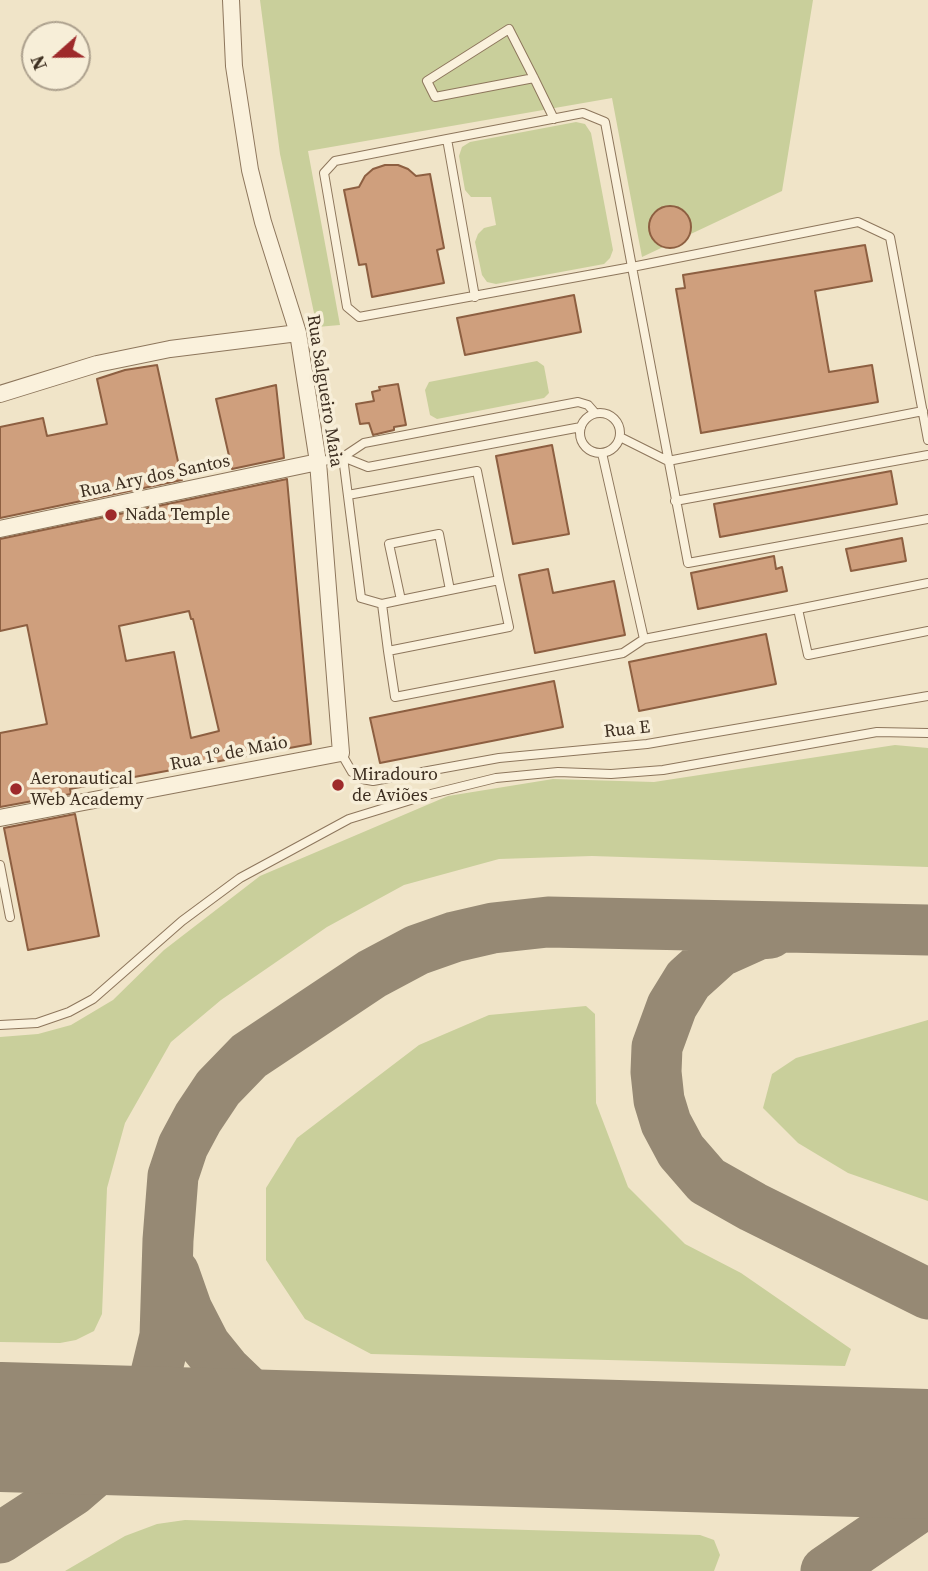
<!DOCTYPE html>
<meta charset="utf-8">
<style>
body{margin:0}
#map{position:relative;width:928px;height:1571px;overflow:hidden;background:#f0e4c8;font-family:"Source Serif 4",serif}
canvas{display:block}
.north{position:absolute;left:21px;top:21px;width:70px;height:70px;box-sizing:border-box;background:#f7eed8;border:2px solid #ada18e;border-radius:50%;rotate:249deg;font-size:19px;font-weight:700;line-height:28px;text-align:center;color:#3d2e20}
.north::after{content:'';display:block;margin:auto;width:24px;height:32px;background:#9e2a2b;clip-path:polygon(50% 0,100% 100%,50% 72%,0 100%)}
</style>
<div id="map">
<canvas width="928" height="1571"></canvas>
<div class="north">N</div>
</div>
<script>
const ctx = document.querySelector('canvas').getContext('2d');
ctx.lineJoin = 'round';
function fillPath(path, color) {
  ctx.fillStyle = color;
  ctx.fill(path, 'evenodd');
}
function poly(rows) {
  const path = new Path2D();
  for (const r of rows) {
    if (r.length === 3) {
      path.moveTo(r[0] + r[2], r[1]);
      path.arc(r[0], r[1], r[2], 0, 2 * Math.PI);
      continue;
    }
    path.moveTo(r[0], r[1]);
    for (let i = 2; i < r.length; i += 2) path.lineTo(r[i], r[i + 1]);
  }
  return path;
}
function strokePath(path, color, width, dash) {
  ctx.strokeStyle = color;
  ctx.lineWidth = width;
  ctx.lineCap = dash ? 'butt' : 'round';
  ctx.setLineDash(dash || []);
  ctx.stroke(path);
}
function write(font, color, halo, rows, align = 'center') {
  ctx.font = font + ' "Source Serif 4",serif';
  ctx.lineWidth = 7;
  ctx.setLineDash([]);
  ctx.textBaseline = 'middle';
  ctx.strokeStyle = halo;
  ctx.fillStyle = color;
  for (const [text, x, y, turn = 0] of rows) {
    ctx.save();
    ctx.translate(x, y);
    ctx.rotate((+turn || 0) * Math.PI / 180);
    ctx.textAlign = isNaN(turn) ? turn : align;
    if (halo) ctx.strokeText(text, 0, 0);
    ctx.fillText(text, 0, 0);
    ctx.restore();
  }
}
const green = poly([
 [260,0,813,0,782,191,642,257,612,98,308,151,340,325,317,327,280,154],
 [576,122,585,124,591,133,613,250,610,258,604,264,496,284,487,282,482,275,475,242,478,234,484,228,496,225,491,197,471,197,465,190,459,156,462,147,470,142],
 [537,361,544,366,549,393,544,398,437,419,430,415,425,390,429,382],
 [895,745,928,748,928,867,592,856,499,859,404,885,327,927,221,1000,171,1042,125,1123,107,1188,102,1314,94,1331,76,1340,60,1343,0,1342,0,1037,38,1034,71,1025,113,1000,164,950,260,876,448,796,553,779,654,782],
 [586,1006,595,1014,596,1103,628,1187,685,1244,741,1273,851,1349,845,1366,371,1354,305,1319,266,1260,266,1188,297,1138,419,1045,489,1015],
 [928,1020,928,1201,848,1173,798,1143,763,1108,772,1074,796,1058],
 [185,1520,700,1535,714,1540,720,1555,714,1571,65,1571,125,1536,157,1524]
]);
const taxiway = poly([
 [770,933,759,934,719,952,688,980,672,1006,657,1047,656,1072,659,1100,666,1123,681,1151,707,1181,753,1207,928,1294],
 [174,1273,187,1310,205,1345,226,1371,252,1396,293,1420,321,1431,348,1437],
 [0,1538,72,1491,101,1466,130,1431,152,1390,165,1336,168,1240,173,1176,183,1146,198,1118,218,1088,249,1056,372,974,417,950,454,937,493,928,548,922,928,930],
 [826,1571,928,1501]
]);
const runway = poly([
 [0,1427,928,1454]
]);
const building = poly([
 [385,165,398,165,408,169,416,176,430,174,444,248,437,250,444,283,372,297,366,264,359,265,344,190,359,187,365,176,373,169,385,165],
 [670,227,21],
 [865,245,872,281,815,291,829,372,872,365,878,402,701,433,676,289,685,288,683,275,865,245],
 [574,295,581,332,465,355,457,318,574,295],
 [157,365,182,480,0,518,0,427,43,418,47,436,107,424,97,379,125,370,157,365],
 [398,384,406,425,394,427,394,430,373,435,369,423,360,424,356,404,374,401,372,392,380,390,379,387,398,384],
 [276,385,284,458,232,469,216,399,276,385],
 [552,445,569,534,513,544,496,456,552,445],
 [891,471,897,504,720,537,714,504,891,471],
 [287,479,311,744,70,789,71,794,0,807,0,733,47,724,27,625,0,631,0,539,287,479],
 [189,611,191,619,193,619,219,731,191,738,174,652,126,661,119,626,189,611],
 [902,538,906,561,851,571,846,549,902,538],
 [774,556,776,569,782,567,787,591,698,609,691,573,774,556],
 [548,569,553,593,614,581,625,635,535,653,519,575,548,569],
 [766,634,776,684,639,711,629,662,766,634],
 [554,681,563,727,380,763,370,718,554,681],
 [75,814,99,936,28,950,4,828,75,814]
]);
const lane = poly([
 [534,78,435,97,427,81,509,29,534,78,554,119],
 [447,139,335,161,324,173,347,307,359,317,632,267,688,563,928,519],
 [475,297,447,139,583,113,605,122,632,267,858,222,890,237,928,440],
 [600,433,20],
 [581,427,368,467,343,457,364,443,578,402,588,405,595,413],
 [620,437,668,461,923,411],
 [602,453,644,639,798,609],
 [318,462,343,457,361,598,382,604,401,600,389,544,439,534,450,590],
 [348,495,477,471,499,580,401,600],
 [675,501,928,455],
 [928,583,798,609,808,655,928,631],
 [382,604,388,651,509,627,499,580],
 [388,651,395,697,623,653,644,639],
 [341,753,352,772,362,779,373,781,499,758,647,744,928,696],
 [0,865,10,917],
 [0,1025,37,1023,69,1012,93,999,182,921,240,878,349,819,427,795,496,778,558,772,611,774,663,770,877,732,928,733]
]);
const street = poly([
 [0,394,97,364,170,349,298,333],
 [0,529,318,462],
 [0,818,341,753,318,462,298,333,263,222,250,170,234,66,231,0]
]);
const markers = [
 [111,515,7,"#9e2a2b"],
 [338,785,7,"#9e2a2b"],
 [16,789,7,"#9e2a2b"]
];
const streetNames = [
 ["Rua Salgueiro Maia",324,391,81],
 ["Rua Ary dos Santos",155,477,-12],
 ["Rua E",627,730,-6],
 ["Rua 1º de Maio",229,754,-11]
];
const poiNames = [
 ["Nada Temple",125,515],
 ["Miradouro",352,775],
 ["de Aviões",352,796],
 ["Aeronautical",30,779],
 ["Web Academy",30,800]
];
fillPath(green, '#c9cf9b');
strokePath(taxiway, '#968974', 51);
strokePath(runway, '#968974', 130);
fillPath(building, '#cf9f7d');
strokePath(building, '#8d5f41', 2);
strokePath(lane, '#8d765c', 10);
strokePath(street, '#8d765c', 18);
strokePath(lane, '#faf1dc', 8);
strokePath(street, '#faf1dc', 16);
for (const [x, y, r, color] of markers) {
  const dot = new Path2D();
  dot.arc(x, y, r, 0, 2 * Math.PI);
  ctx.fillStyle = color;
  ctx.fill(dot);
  strokePath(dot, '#f7eed8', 2.5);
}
write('18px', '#3d2e20', '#f7eed8', streetNames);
write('18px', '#3d2e20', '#f7eed8', poiNames, 'left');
</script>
